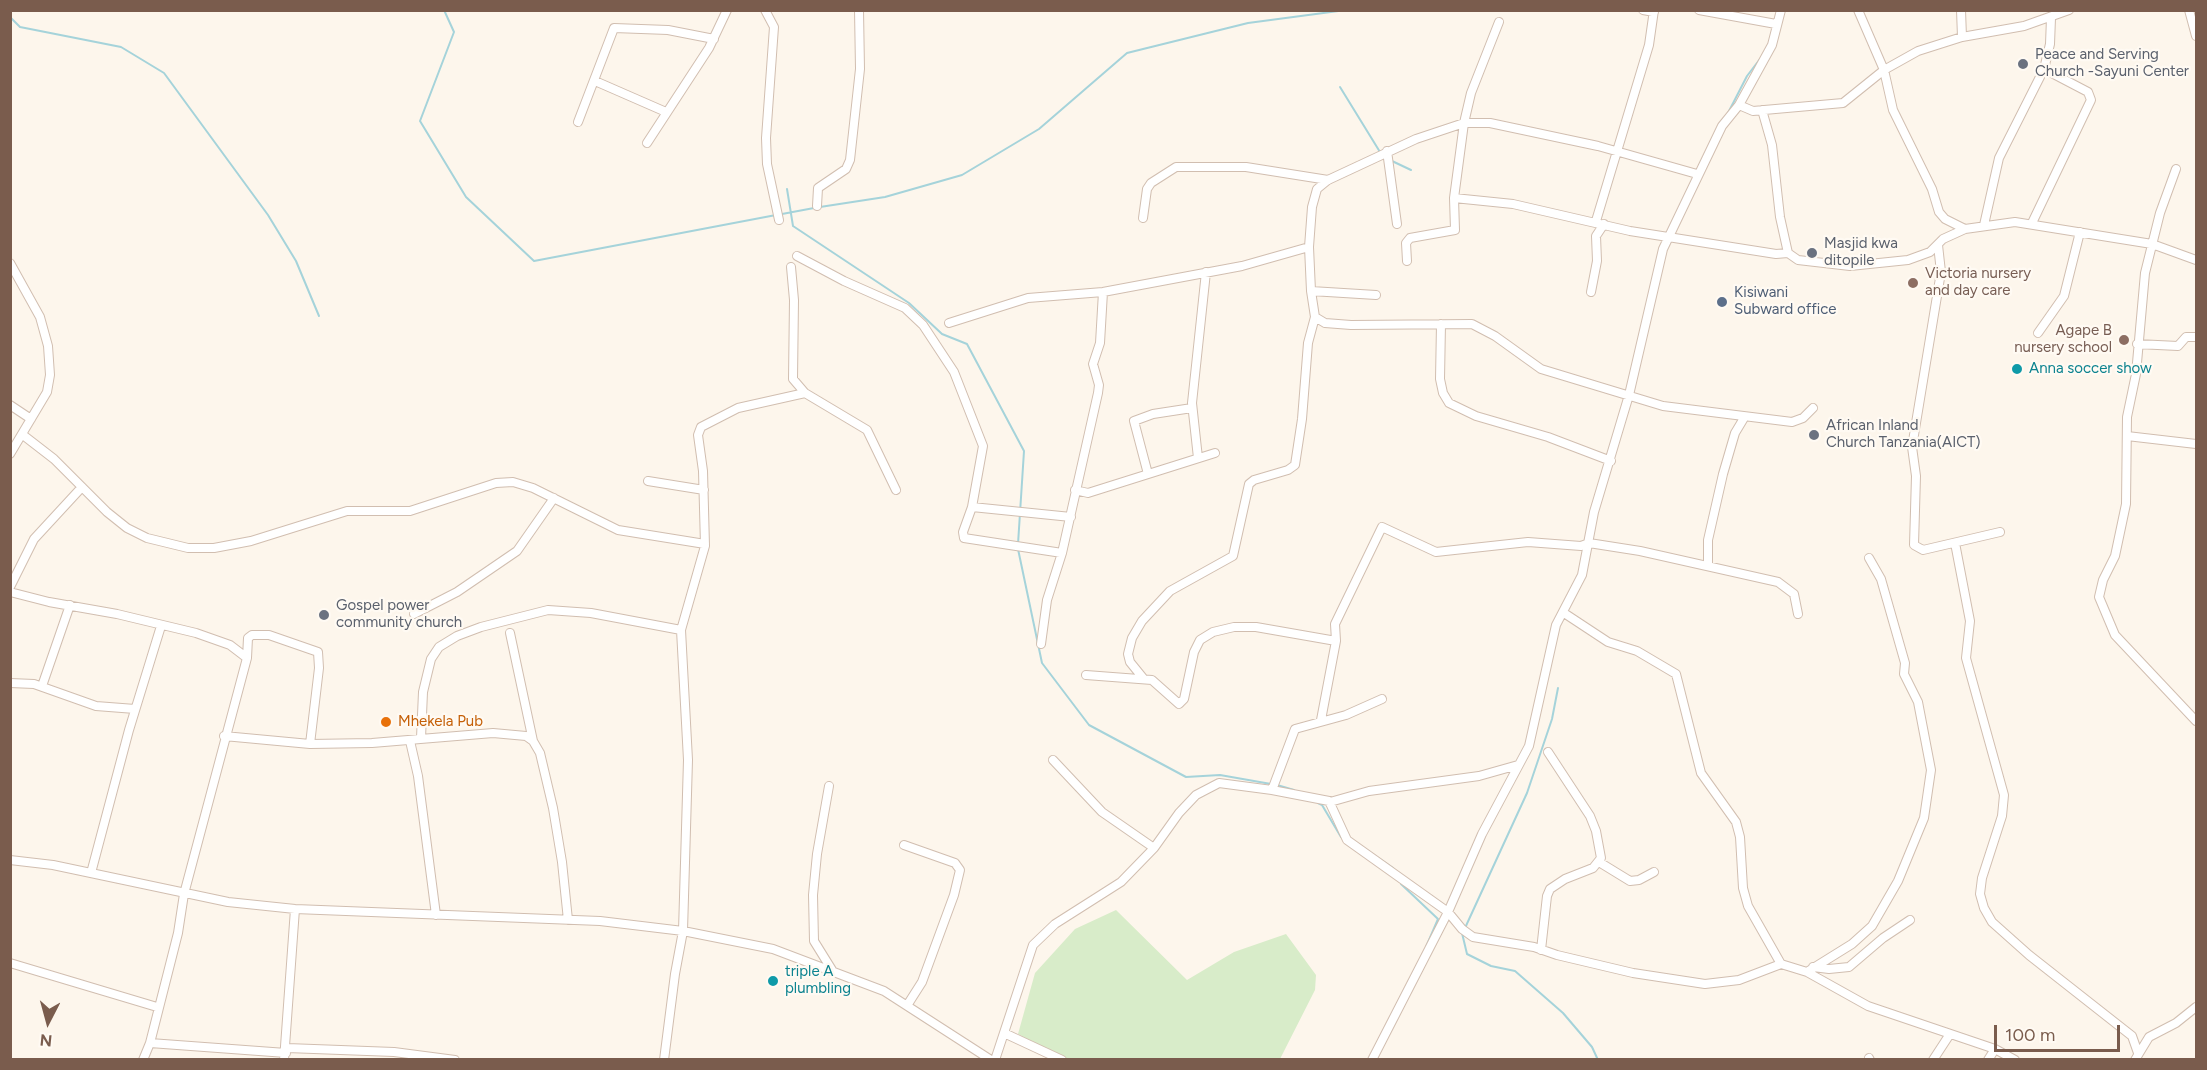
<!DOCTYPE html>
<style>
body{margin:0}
#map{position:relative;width:2207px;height:1070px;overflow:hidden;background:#fdf6ec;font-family:Figtree,sans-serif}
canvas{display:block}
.frame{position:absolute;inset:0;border:12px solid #7a5c4d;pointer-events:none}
.north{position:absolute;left:18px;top:992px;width:60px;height:60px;-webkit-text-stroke:4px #fffaf3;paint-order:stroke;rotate:186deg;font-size:16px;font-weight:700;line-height:24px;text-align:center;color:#7a5c4d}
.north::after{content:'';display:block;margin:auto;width:21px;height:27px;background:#7a5c4d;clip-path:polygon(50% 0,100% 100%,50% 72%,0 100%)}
.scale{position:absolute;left:1994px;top:1025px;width:126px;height:27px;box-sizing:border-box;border:3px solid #7a5c4d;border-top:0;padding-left:8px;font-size:18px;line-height:21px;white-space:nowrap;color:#7a5c4d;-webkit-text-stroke:4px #fffaf3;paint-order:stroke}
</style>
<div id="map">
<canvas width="2207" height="1070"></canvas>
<div class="frame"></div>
<div class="north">N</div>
<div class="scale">100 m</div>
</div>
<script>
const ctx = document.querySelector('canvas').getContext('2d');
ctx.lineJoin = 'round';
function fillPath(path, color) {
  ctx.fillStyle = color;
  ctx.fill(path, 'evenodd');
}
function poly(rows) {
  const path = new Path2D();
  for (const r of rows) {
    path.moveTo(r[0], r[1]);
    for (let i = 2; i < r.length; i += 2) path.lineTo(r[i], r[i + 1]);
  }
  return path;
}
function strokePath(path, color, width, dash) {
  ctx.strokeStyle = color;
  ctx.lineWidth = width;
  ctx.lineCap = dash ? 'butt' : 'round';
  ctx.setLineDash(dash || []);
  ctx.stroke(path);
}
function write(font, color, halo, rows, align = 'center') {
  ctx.font = font + ' Figtree,sans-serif';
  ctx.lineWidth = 4.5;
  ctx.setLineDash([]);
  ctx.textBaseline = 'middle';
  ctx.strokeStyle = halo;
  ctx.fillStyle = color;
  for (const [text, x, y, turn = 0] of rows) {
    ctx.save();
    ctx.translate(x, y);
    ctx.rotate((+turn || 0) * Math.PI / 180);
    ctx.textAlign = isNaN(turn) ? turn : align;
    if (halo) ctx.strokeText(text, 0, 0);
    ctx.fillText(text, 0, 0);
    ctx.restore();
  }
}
const green = poly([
 [1116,910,1187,980,1234,952,1286,934,1316,975,1315,990,1280,1059,1066,1059,1018,1034,1035,973,1075,929]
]);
const stream = poly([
 [444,10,454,32,420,121,466,197,534,261,776,215],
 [10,17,20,27,121,47,164,73,268,215,296,261,319,316],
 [1340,87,1380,152],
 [1728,113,1747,76,1760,59],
 [1392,161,1411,170],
 [787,189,793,226,909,303,942,334,967,344,1024,451,1018,544],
 [820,207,885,197,962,175,1039,129,1127,53,1248,23,1346,10],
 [782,214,814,208],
 [1018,549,1042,663,1089,725,1186,777,1220,775,1271,784],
 [1277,785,1294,790],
 [1318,803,1322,805,1341,837],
 [1364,848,1393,868],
 [1401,884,1438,919,1426,947],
 [1465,928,1527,793,1552,719,1558,688],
 [1462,933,1467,954,1491,966,1515,971,1563,1013,1592,1047,1598,1060]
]);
const minor = poly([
 [765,10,774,27,766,138,767,164,779,220],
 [1643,10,1654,12],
 [1699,10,1776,24],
 [1858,10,1884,70,1893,110,1932,189,1939,212,1945,219,1965,229],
 [1961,10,1962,37],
 [2189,10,2196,36],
 [595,81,666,112],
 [1739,105,1753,111,1843,103,1884,70,1918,51,1962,37,2024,26,2069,10],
 [1762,110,1772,145,1780,217,1788,253,1798,260,1850,266,1908,260,1930,252,1943,239,1965,229,2015,222,2152,244,2196,260],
 [578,122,614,28,668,30,714,39],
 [647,143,709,48,727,10],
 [1387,151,1397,224],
 [2176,169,2160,213,2145,273,2136,374,2127,417,2126,504,2115,556,2103,580,2099,597,2115,635,2196,721],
 [1697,174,1598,146,1490,123,1464,123,1416,139,1328,180,1317,189,1312,207,1309,247,1311,291,1315,317,1325,323,1351,325,1472,324,1495,336,1541,369,1663,406,1792,422,1803,418,1813,408],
 [1454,198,1513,204,1630,231,1776,254,1788,253],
 [817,206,818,188,846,169,850,160,860,69,859,10],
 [1143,218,1147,189,1151,183,1176,167,1246,167,1328,180],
 [1596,221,1649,45,1654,10],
 [2032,223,2091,100,2088,92,2044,69],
 [1984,225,1999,158,2044,69,2050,44,2051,18],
 [1938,245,1941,272,1912,447,1916,476,1914,545,1923,550,2000,532],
 [797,256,844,281,905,308,923,325,954,372,983,446,972,507,963,532,964,538,1062,553],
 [1407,261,1406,243,1410,238,1455,230,1454,198,1464,123,1471,93,1499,22],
 [10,263,40,317,48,346,50,375,47,392,10,454],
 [791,267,794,300,793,379,805,393,867,430,896,490],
 [1311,291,1376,295],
 [1591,292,1597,261,1596,236,1604,224],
 [949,323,1028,298,1103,292,1242,266,1309,247],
 [1441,324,1440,379,1443,393,1449,403,1476,416,1548,437,1611,461],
 [2038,333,2064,296,2080,232],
 [2137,344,2178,346,2186,337,2196,337],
 [10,405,31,419],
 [23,435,54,459,107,512,127,528,147,538,188,548,214,548,251,541,347,511,410,511,496,483,513,482,533,488,618,530,705,544],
 [2127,436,2196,444],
 [1198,458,1192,403,1206,272],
 [1148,474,1134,421,1153,414,1192,408],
 [648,481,704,490],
 [1075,490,1088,493,1215,453],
 [972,507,1071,517],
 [1955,543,1970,621,1966,658,2004,795,2002,816,1982,878,1980,894,1984,908,1992,922,2029,955,2132,1036,2138,1053],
 [1708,565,1708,540,1723,474,1735,433,1744,418],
 [10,587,34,539,82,487],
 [10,592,49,602,117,614,196,633,230,645,247,658,184,894,178,933,150,1043,143,1060],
 [1564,613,1608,642,1637,651,1676,674,1701,773,1736,822,1740,837,1743,888,1748,906,1781,964],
 [414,614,457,592,517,551,554,498],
 [510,633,533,741],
 [1041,644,1047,600,1062,553,1098,393,1099,385,1093,364,1100,343,1103,292],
 [247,658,248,638,252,635,269,635,318,652,319,668,310,744],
 [1086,675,1152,680,1179,704,1184,699,1194,652,1200,640,1213,632,1234,627,1256,627,1336,641],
 [1143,678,1130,662,1128,654,1132,638,1142,621,1170,591,1233,556,1249,484,1254,480,1288,470,1295,465,1302,419,1308,343,1315,317],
 [10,683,34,684,96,706,135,709],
 [42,686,70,605],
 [1321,720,1336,641,1335,624,1382,527,1436,552,1528,542,1581,546,1589,543,1640,551,1778,582,1794,594,1798,614],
 [224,736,310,744,372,743,493,733,526,736,533,741,540,753,553,808,562,862,568,920],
 [421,738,423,692,431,659,439,647,457,636,481,627,548,610,591,613,681,630],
 [410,741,418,776,436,915],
 [1053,760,1102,812,1154,848],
 [829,786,817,854,813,895,814,941,832,970],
 [1272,790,1295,729,1346,715,1382,699],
 [1330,802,1369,791,1479,776,1518,765],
 [904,845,955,863,960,870,954,895,922,982,908,1004],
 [10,860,53,865,228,902,295,909,600,921,683,931,773,949,884,991,991,1060],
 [1599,862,1630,881,1639,880,1654,872],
 [91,873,129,730,161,626],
 [1541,950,1547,896,1550,889,1565,879,1593,868,1601,858,1596,831,1590,816,1548,752],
 [10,963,157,1007],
 [1813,967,1829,969,1849,967,1883,938,1910,920],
 [1807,972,1852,944,1872,926,1898,881,1924,818,1931,770,1918,702,1904,674,1905,663,1881,579,1869,558],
 [1004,1033,1062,1060],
 [150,1043,286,1053],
 [287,1048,394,1052,455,1060],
 [1869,1058,1870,1060],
 [284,1060,295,909],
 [664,1060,675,974,683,931,688,760,681,630,705,546,703,471,698,435,701,427,738,408,805,393],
 [995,1060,1033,945,1055,924,1121,882,1154,848,1179,813,1196,795,1219,783,1272,790,1329,801,1347,840,1448,912,1462,929,1473,937,1534,947,1557,955,1633,973,1705,984,1739,980,1781,964,1807,972,1868,1006,1995,1049,2015,1060],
 [1372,1060,1448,912,1482,834,1529,746,1556,625,1582,575,1594,512,1629,395,1663,249,1722,126,1739,105,1772,45,1781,10],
 [1933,1060,1950,1034],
 [1988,1060,1995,1049],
 [2135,1060,2149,1037,2176,1023,2196,1007]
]);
const markers = [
 [2023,64,6,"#6b7280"],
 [1812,253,6,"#6b7280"],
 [1913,283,6,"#8d6e63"],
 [1722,302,6,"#5c6f8a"],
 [2124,340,6,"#8d6e63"],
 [2017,369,6,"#0f9aa8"],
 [1814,435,6,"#6b7280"],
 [324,615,6,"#6b7280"],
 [386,722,6,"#e8710a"],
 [773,981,6,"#0f9aa8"]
];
const worshipNames = [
 ["Peace and Serving",2035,55],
 ["Church -Sayuni Center",2035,72],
 ["Masjid kwa",1824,244],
 ["ditopile",1824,261],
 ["African Inland",1826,426],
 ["Church Tanzania(AICT)",1826,443],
 ["Gospel power",336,606],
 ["community church",336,623]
];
const educationNames = [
 ["Victoria nursery",1925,274],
 ["and day care",1925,291],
 ["Agape B",2112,331,"right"],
 ["nursery school",2112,348,"right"]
];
const serviceNames = [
 ["Kisiwani",1734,293],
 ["Subward office",1734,310]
];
const cultureNames = [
 ["Anna soccer show",2029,369],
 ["triple A",785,972],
 ["plumbling",785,989]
];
const foodNames = [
 ["Mhekela Pub",398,722]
];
fillPath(green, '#d8ecc9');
strokePath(stream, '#a5d3da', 2);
strokePath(minor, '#d1beb0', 10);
strokePath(minor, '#fff', 8);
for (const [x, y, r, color] of markers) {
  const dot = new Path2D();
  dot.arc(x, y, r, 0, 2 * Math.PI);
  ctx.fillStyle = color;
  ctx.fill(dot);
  strokePath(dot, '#fffaf3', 2);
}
write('15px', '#5b616d', '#fffaf3', worshipNames, 'left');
write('15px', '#785e54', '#fffaf3', educationNames, 'left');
write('15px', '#4e5e75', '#fffaf3', serviceNames, 'left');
write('15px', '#0d838f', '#fffaf3', cultureNames, 'left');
write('15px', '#c56008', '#fffaf3', foodNames, 'left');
</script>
